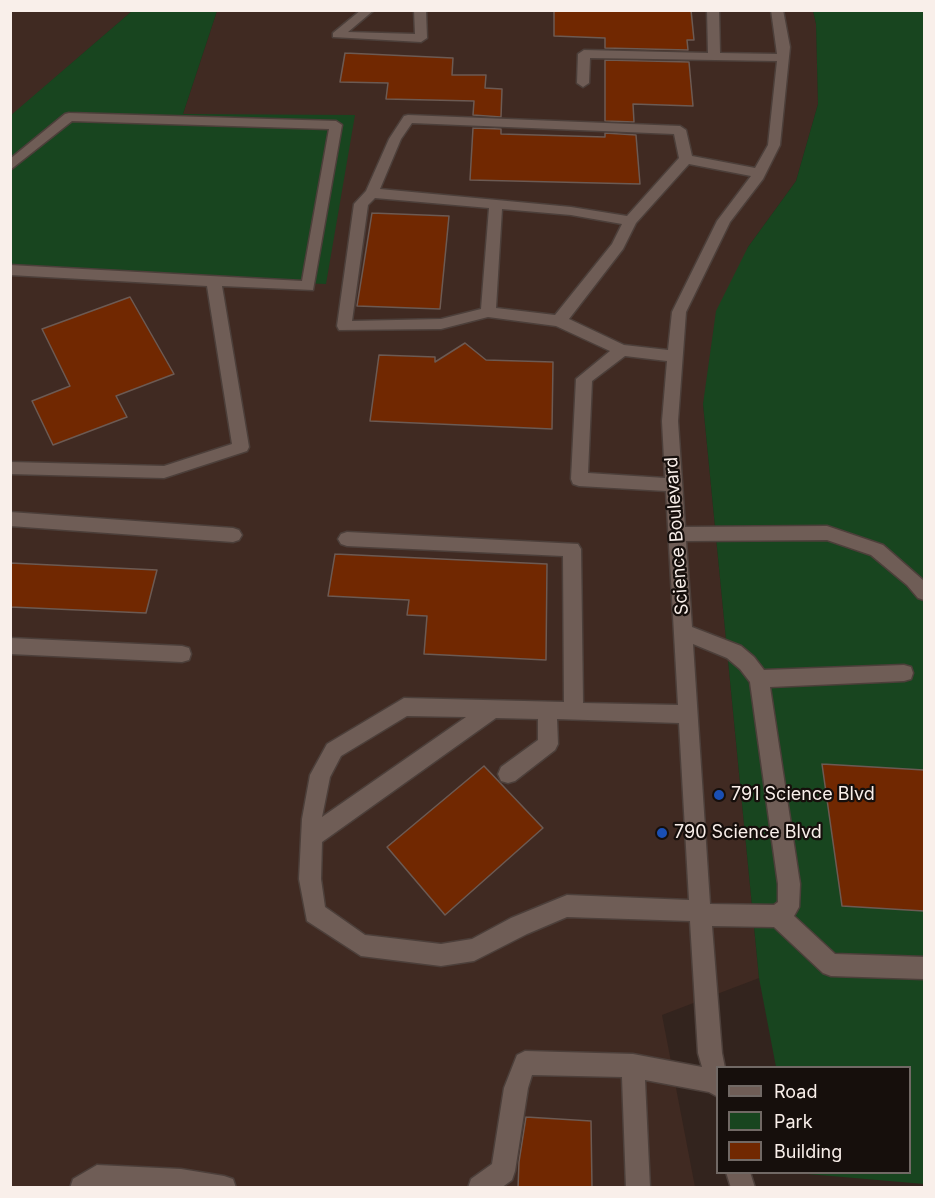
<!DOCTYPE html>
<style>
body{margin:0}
#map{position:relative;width:935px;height:1198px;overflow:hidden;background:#33241e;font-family:Inter,sans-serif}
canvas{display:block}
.frame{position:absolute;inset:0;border:12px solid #f9efea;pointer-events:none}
.legend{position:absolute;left:716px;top:1066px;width:195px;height:108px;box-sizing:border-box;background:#160f0c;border:2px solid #716965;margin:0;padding:8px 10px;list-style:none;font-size:18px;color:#f9efea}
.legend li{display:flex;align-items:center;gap:12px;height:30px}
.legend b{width:30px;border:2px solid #716965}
</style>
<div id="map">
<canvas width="935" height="1198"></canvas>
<div class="frame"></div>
<ul class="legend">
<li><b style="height:8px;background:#6f5d56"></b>Road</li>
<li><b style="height:16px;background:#18451f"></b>Park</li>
<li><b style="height:16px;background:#712801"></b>Building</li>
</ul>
</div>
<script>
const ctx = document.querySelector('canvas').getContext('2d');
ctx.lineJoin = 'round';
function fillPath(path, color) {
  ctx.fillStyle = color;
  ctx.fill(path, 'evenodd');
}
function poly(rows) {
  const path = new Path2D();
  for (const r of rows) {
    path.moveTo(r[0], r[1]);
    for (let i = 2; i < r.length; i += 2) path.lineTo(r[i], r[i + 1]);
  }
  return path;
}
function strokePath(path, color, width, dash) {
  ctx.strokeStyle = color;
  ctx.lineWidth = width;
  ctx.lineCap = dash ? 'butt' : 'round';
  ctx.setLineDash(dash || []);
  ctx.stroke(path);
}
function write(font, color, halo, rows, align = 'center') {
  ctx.font = font + ' Inter,sans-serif';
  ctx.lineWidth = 4.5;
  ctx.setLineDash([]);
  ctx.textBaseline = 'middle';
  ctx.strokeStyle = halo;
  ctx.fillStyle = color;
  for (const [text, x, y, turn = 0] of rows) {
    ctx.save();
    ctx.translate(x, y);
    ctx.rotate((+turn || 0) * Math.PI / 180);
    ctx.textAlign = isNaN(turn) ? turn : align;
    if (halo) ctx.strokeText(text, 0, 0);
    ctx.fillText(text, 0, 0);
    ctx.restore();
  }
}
const built = poly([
 [11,10,132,10,132,11,11,116],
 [217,11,813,11,816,24,818,104,796,181,748,247,703,404,759,978,662,1015,695,1187,11,1188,11,273,183,114]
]);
const green = poly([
 [132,11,217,11,183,114,355,115,326,284,11,273,10,116],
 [813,11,924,11,924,1184,796,1173,910,1172,910,1068,776,1067,759,978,703,404,716,311,748,247,796,181,818,104,816,24]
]);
const building = poly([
 [554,10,691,10,694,40,687,40,688,50,605,48,605,38,554,36,554,10],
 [345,53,453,58,452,75,486,75,485,88,502,89,501,117,473,115,474,101,386,99,388,83,340,82,345,53],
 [605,60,689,62,693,106,633,104,634,122,605,121,605,60],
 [473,128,501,129,501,134,605,137,605,133,636,135,640,184,470,180,473,128],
 [372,213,449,216,440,309,357,306,372,213],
 [130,297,174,374,116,396,127,417,53,445,32,401,70,386,42,329,130,297],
 [465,343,486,360,553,362,552,429,370,421,379,355,435,357,435,362,465,343],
 [335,554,547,564,546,660,424,654,427,616,407,615,409,600,328,596,335,554],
 [10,563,157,570,146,613,10,607,10,563],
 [822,764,924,770,924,911,842,906,822,764],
 [484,766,543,828,445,915,387,847,484,766],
 [526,1117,591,1121,592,1188,518,1188,519,1162,526,1117]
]);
const minor = poly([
 [361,10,374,10,348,32,415,34,414,10,426,10,427,38,421,42,333,37,333,33,361,10],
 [707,10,719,10,720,53,777,54,771,10,783,10,790,47,780,145,763,179,730,222,686,312,678,421,685,527,827,526,883,545,924,581,924,600,918,598,907,585,871,555,827,540,686,541,692,627,741,646,754,657,764,670,904,665,911,667,913,673,911,679,904,681,770,687,800,884,799,907,794,916,835,954,924,957,924,979,831,976,823,973,774,927,712,926,722,1053,725,1068,718,1068,718,1097,709,1092,645,1080,650,1188,626,1188,622,1077,532,1075,528,1088,515,1171,512,1180,501,1188,468,1188,471,1179,492,1164,504,1088,517,1055,525,1051,633,1054,702,1067,698,1053,690,921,567,917,527,934,474,961,441,966,361,956,307,921,299,879,302,819,310,775,327,744,404,698,564,702,563,556,347,546,341,544,338,539,341,534,347,532,578,544,581,549,583,703,678,705,666,491,579,486,573,484,571,479,576,379,610,351,556,326,488,317,441,329,339,330,337,326,354,204,366,191,389,139,404,116,408,115,680,126,686,130,692,156,755,168,768,145,777,61,590,58,589,83,583,87,577,83,578,54,584,50,708,53,707,10],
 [412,123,674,134,679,158,627,216,571,207,380,189,401,139,412,123],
 [689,164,751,176,717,221,672,312,668,350,624,345,569,319,623,249,636,223,689,164],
 [375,198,489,208,481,309,441,319,352,321,368,205,375,198],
 [502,209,571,215,622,224,612,244,555,315,496,308,502,209],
 [625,356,667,361,662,421,665,478,588,473,592,381,625,356],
 [693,644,727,658,740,669,750,682,778,884,778,902,774,905,710,904,693,644],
 [407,716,466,717,322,817,330,777,341,756,407,716],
 [496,718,538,719,538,740,501,767,498,774,501,781,508,783,515,781,555,750,558,744,557,719,679,723,689,900,567,895,511,918,472,939,441,944,365,935,325,907,321,879,322,842,496,718],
 [69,113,336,121,342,125,313,290,222,286,249,447,247,451,164,478,10,474,10,462,164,466,232,444,207,286,10,275,10,265,302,281,329,129,72,121,10,170,10,159,65,114,69,113],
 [10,512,233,528,239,530,242,535,239,540,233,542,10,526,10,512],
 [10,638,182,646,189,648,191,654,189,660,182,662,10,654,10,638],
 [97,1165,181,1169,224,1176,233,1179,236,1188,70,1188,73,1179,97,1165],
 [726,1172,750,1172,755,1188,731,1188,726,1172]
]);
const markers = [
 [719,795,6,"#1a4fb4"],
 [662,833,6,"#1a4fb4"]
];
const streetNames = [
 ["Science Boulevard",677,536,-94]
];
const poiNames = [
 ["791 Science Blvd",731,795],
 ["790 Science Blvd",674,833]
];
fillPath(built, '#402a22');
fillPath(green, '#18451f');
fillPath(building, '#712801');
strokePath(building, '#6c5a53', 1.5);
strokePath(minor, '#4c3f3a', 3);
fillPath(minor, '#6f5d56');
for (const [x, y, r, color] of markers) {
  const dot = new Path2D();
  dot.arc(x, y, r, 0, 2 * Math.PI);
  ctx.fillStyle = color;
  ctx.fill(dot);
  strokePath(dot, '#160f0c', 2);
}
write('18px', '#f9efea', '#160f0c', streetNames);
write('18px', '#f9efea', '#160f0c', poiNames, 'left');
</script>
